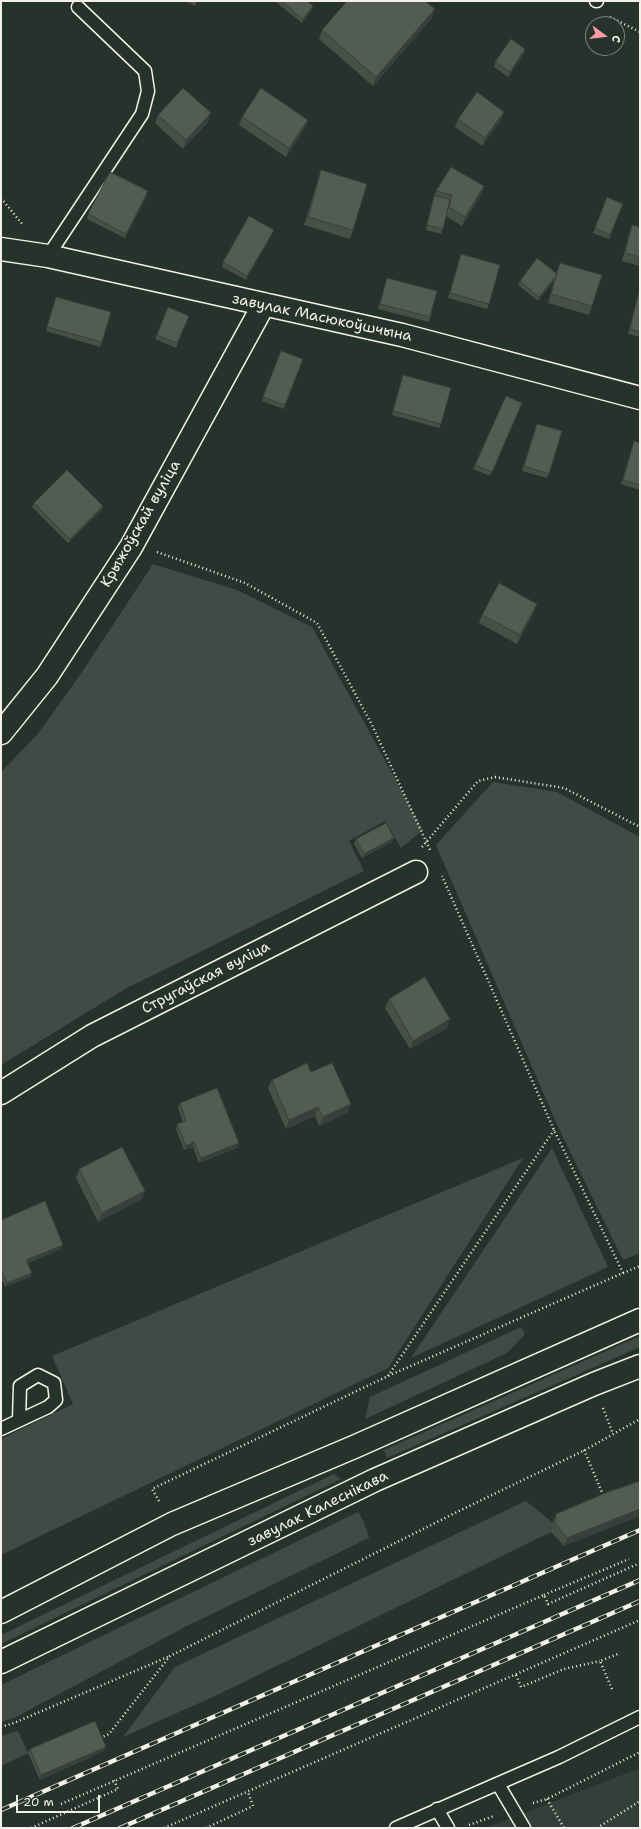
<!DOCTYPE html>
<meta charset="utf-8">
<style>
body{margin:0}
#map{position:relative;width:641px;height:1829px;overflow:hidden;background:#26332d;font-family:"Shantell Sans",sans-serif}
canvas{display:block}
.frame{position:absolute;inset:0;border:2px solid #f4f1e8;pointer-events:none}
.north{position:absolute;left:585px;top:16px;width:40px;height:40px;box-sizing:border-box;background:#26332d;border:1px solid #787f78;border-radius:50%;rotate:105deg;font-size:11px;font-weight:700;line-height:16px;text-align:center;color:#f4f1e8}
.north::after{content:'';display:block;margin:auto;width:14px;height:18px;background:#ff9aa2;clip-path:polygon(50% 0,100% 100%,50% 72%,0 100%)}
.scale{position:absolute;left:16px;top:1795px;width:84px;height:18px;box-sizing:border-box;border:2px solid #f4f1e8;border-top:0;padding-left:5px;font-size:12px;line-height:14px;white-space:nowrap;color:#f4f1e8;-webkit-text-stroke:3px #26332d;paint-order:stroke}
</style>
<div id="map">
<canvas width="641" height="1829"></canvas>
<div class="frame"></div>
<div class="north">С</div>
<div class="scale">20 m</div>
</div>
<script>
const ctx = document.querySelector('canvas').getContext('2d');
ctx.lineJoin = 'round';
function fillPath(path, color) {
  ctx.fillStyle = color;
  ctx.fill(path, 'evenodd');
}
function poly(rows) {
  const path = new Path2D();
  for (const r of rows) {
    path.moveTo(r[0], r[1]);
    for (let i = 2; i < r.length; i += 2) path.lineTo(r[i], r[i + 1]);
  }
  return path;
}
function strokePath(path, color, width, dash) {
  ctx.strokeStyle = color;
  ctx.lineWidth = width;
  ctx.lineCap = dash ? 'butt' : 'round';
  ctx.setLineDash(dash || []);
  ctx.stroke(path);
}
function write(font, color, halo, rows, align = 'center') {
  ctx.font = font + ' "Shantell Sans",sans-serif';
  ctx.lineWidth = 3;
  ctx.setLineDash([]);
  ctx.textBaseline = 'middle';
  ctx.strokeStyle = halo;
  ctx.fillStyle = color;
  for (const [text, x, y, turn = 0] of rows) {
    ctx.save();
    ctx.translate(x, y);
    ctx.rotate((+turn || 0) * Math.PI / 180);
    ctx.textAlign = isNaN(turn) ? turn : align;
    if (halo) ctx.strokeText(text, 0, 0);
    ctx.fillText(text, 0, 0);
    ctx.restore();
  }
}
const built = poly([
 [640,1768,640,1828,486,1828]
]);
const green = poly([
 [153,564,237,590,312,627,423,830,401,848,385,821,349,841,364,871,125,989,1,1065,1,772,37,735,80,675],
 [493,782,557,792,640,837,640,1253,623,1260,559,1129,436,845],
 [552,1148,608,1267,411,1358],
 [523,1158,388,1368,1,1555,1,1439,73,1404,52,1356],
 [521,1327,525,1334,507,1353,365,1419,370,1397],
 [640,1336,640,1347,387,1458,384,1450],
 [334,1474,341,1479,1,1644,1,1635],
 [526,1501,553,1523,551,1532,215,1696,123,1737,175,1667],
 [358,1512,364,1522,369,1538,185,1627,14,1718,1,1722,1,1685],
 [18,1731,28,1753,1,1766,1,1736]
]);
const path = poly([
 [610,17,640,32],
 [1,198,23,225],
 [157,552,245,583,317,623,372,725,431,852],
 [422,847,478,781,495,777,564,788,640,827],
 [623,1273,640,1266],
 [388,1376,554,1130],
 [603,1408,613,1434],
 [584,1450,604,1497],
 [159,1501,152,1489,388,1376,623,1273,554,1130,442,876],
 [544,1595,629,1559],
 [516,1675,521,1687,564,1669,600,1661],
 [612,1689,600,1661,618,1654],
 [1,1727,14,1723,170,1656],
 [100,1738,109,1734,170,1656,459,1511,585,1450,640,1419],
 [547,1799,564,1828],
 [533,1803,547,1799,640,1752],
 [61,1804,544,1595,548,1604,640,1563],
 [469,1825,494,1816],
 [31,1828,118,1789,114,1780],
 [164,1828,640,1620],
 [206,1828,253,1806,248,1792],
 [597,1828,640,1801]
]);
const service = poly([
 [596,1,597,1],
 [48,256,142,114,148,91,145,71,78,7],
 [1,1429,48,1407,56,1400,54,1383,38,1375,20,1386,19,1420],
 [498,1784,524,1828],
 [437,1809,448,1828],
 [396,1828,559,1757,640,1717]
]);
const minor = poly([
 [1,249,48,256,402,335,640,398],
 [1,733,47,676,131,547,264,304],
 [1,1093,92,1036,416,872],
 [1,1612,172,1524,354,1447,640,1320],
 [1,1662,375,1480,594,1384,640,1366]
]);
const rail = poly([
 [1,1810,640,1530],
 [73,1828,640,1580],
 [120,1828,640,1601]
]);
const wall = poly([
 [184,1,197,1,195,6],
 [276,1,307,1,312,10,302,23,276,2],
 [432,18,373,86,319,39,322,30],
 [525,49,524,54,508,77,494,67,495,62],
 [158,115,208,122,183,149,155,123],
 [242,117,305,128,286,157,239,125],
 [458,119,501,120,482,146,455,127],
 [321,170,353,230,350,239,304,225],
 [484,186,481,195,462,226,446,216,441,234,426,230,433,200,436,191],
 [147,196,125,238,87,219,88,214],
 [607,197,623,204,609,239,593,233],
 [632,225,640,227,640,266,622,261,629,233],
 [274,230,272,234,246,280,222,267,223,262],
 [461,254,489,304,487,309,448,298],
 [560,263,592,306,589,315,548,303,554,281,538,301,518,285,520,281,556,273],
 [387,278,430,317,429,322,378,309],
 [640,286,640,337,628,334],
 [56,297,102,342,100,347,46,331],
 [168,307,189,316,176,348,155,339],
 [281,351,303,359,284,409,262,401],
 [403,375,441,424,439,428,392,415],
 [522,403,490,476,473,469,475,465],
 [537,424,562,431,547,478,522,471],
 [634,441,640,443,640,490,621,484],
 [34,503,103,506,101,511,68,543,32,507],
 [534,612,517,644,479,623,482,615],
 [394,838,392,842,362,858,354,844,356,839],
 [389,999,447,1028,410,1049,385,1008],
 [311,1072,347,1113,319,1126,315,1116,286,1129,268,1088,272,1080],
 [180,1103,239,1143,237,1148,199,1163,193,1147,184,1150,176,1129,177,1124,183,1122,178,1108],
 [79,1169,142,1199,98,1222,76,1178],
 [1,1220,61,1249,28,1263,30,1277,5,1287,1,1278],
 [640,1481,564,1546,551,1532,553,1522,556,1514],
 [30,1749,104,1751,40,1780,28,1753]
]);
const shadedWall = poly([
 [313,6,312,10,302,23,303,19],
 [435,9,432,18,373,86,376,77],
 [525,49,524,54,508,77,510,72],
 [504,112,501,120,482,146,485,138],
 [211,113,208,122,183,149,186,140],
 [308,120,305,128,286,157,289,148],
 [484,186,481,195,462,226,465,217],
 [148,191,147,196,125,238,126,234],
 [274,230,272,234,246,280,247,276],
 [555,277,554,281,538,301,539,297],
 [103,506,101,511,68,543,70,539],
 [537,604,534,612,517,644,520,635],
 [394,838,392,842,362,858,364,854],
 [450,1019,447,1028,410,1049,413,1041],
 [351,1104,347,1113,319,1126,323,1117],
 [318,1107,315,1116,286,1129,289,1120],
 [194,1142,193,1147,184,1150,186,1146],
 [239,1143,237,1148,199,1163,201,1158],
 [145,1191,142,1199,98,1222,102,1213],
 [63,1245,61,1249,25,1264,26,1260],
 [32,1273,30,1277,5,1287,7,1283],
 [640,1509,640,1516,564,1546,567,1538],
 [106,1747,104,1751,40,1780,41,1775]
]);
const building = poly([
 [281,1,307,1,313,6,303,19,281,1],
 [347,1,425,1,435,9,376,77,322,30,347,1],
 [511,39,525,49,510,72,495,62,511,39],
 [183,88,211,113,186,140,158,115,183,88],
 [261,88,308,120,289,148,242,117,261,88],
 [477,92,504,112,485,138,458,119,477,92],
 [451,167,484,186,465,217,449,207,452,195,436,191,451,167],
 [321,170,367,184,353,230,308,217,321,170],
 [110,172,148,191,126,234,88,214,110,172],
 [434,196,450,199,443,229,427,225,434,196],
 [607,197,623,204,610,235,595,228,607,197],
 [249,216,274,230,247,276,223,262,249,216],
 [632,225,640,227,640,257,625,253,632,225],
 [461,254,500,265,489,304,450,293,461,254],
 [537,258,557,274,556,276,539,297,520,281,537,258],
 [560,263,602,275,592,306,551,294,560,263],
 [387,278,437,291,430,317,380,304,387,278],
 [640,287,640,332,630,329,640,287],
 [56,297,111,312,102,342,47,327,56,297],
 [168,307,189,316,177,343,157,335,168,307],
 [281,351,303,359,285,405,263,397,281,351],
 [403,375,451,388,441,424,393,411,403,375],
 [506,396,522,403,492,472,475,465,506,396],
 [537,424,562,431,549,474,524,466,537,424],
 [634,441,640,443,640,485,623,480,634,441],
 [67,470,103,506,70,539,34,503,67,470],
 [499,583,537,604,520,635,482,615,499,583],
 [386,823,394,838,364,854,356,839,386,823],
 [425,977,450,1019,413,1041,389,999,425,977],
 [307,1063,311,1072,332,1063,351,1104,323,1117,318,1107,289,1120,272,1080,307,1063],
 [217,1088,239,1143,201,1158,194,1142,186,1146,177,1124,186,1121,180,1103,217,1088],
 [122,1147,145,1191,102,1213,79,1169,122,1147],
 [45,1201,63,1245,26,1260,32,1273,7,1283,1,1269,1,1220,45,1201],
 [640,1481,640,1509,567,1538,555,1523,556,1514,608,1492,640,1481],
 [95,1721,106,1747,41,1775,30,1749,95,1721]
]);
const streetNames = [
 ["завулак Масюкоўшчына",322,318,12],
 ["Крыжоўскай вуліца",141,524,-60],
 ["Стругаўская вуліца",206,978,-27],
 ["завулак Калеснікава",318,1509,-26]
];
fillPath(built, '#333f39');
fillPath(green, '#414b45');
strokePath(service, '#f4f1e8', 15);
strokePath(minor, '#f4f1e8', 25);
strokePath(path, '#f4f1e8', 2.5, [1, 3]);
strokePath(service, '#26332d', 12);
strokePath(minor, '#26332d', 22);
strokePath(rail, '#f4f1e8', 4.5);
strokePath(rail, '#26332d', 3, [9]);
fillPath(wall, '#474f49');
fillPath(shadedWall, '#39403c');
fillPath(building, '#525c55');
strokePath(building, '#39403c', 1);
write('15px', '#f4f1e8', '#26332d', streetNames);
</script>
